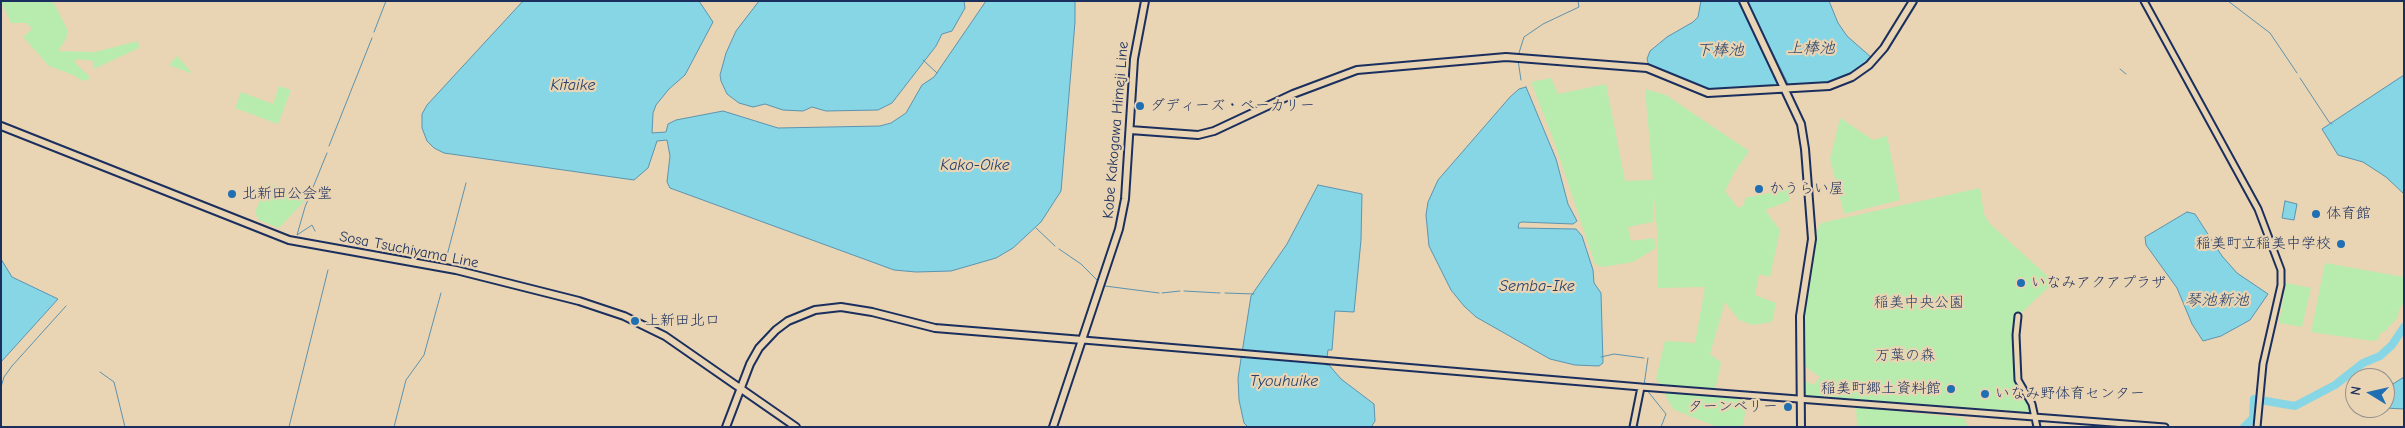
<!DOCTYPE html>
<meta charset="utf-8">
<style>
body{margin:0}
#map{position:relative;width:2405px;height:428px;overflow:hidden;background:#e9d4b3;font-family:"Comic Neue",sans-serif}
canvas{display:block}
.frame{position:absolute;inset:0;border:2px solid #1b2f5e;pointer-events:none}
.north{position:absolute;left:2345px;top:368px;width:50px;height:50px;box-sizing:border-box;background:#e9d4b3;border:1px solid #979291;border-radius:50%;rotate:279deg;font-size:14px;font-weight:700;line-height:20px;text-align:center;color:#1b2f5e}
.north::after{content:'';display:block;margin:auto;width:18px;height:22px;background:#1f6fb2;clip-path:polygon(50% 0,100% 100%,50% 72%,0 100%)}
</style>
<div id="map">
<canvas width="2405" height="428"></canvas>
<div class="frame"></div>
<div class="north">N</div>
</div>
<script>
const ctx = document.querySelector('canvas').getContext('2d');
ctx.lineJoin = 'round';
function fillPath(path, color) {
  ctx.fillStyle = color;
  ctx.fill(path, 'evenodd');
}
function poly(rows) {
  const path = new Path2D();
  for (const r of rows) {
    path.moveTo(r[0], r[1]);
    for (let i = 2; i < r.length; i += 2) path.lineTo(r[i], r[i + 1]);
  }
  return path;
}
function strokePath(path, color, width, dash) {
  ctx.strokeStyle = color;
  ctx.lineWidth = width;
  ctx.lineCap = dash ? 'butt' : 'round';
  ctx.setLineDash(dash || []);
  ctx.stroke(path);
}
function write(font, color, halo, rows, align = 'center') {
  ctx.font = font + ' "Comic Neue","Klee One",sans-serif';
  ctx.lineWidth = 4.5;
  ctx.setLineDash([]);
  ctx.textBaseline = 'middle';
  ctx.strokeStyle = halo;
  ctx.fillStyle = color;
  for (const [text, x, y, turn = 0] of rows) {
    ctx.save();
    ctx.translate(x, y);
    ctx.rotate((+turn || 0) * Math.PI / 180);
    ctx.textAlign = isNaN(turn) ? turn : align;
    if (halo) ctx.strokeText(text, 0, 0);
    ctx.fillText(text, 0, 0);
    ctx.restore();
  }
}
const green = poly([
 [1,1,48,1,54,3,68,31,66,39,58,51,95,52,138,41,139,48,94,69,93,61,78,59,74,62,89,76,90,79,83,81,73,75,49,66,23,37,32,29,27,23,11,23],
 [177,56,193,74,169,65],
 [1551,78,1558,94,1606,84,1625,181,1653,180,1645,89,1666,95,1749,151,1734,173,1725,191,1738,208,1744,205,1745,198,1789,189,1789,201,1765,210,1780,230,1770,277,1759,274,1755,295,1776,303,1772,322,1753,325,1739,320,1725,302,1710,354,1721,362,1714,395,1748,401,1742,427,1717,427,1673,409,1656,378,1665,341,1695,343,1705,287,1658,288,1658,241,1653,186,1653,222,1628,227,1631,241,1654,238,1656,248,1633,262,1602,267,1595,264,1556,147,1531,82],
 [279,86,291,90,278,124,235,108,241,92,273,104],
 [1840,118,1873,140,1887,136,1900,200,1844,214,1830,159],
 [270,184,306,199,279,228,259,220,255,212,266,185],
 [1980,188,1984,214,1989,223,2054,282,2018,316,2016,339,2021,385,2023,395,2031,412,1805,396,1803,380,1814,385,1820,377,1803,365,1803,321,1812,265,1814,235,1821,223],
 [2325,263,2404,277,2404,303,2399,309,2398,317,2384,332,2380,333,2378,340,2373,341,2311,332],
 [2286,283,2311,288,2302,327,2279,323],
 [1856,407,1964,418,1968,427,1857,427]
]);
const water = poly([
 [523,1,699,1,713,22,685,75,669,89,656,105,653,113,652,133,666,132,668,124,676,120,723,111,778,128,880,126,891,123,906,113,922,85,934,77,986,1,1075,1,1075,22,1061,191,1041,222,1013,248,996,258,951,271,916,272,894,270,670,188,667,182,670,156,667,140,657,141,648,168,634,180,444,153,434,148,427,141,422,128,422,114,427,105,523,1],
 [759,1,964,1,965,8,952,31,942,34,936,46,892,103,878,110,826,111,812,107,803,111,783,110,765,104,753,107,739,103,727,94,721,81,720,75,726,53,736,31,759,1],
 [1701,1,1741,1,1780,84,1777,87,1712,90,1649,66,1647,59,1650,51,1667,37,1693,22,1698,17,1701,1],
 [1747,1,1829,1,1838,23,1847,36,1872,58,1845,78,1825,85,1789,86,1747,1],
 [2404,75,2404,194,2386,177,2363,162,2338,155,2322,129,2404,75],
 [1526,87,1556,159,1568,204,1577,221,1573,224,1522,222,1519,223,1518,228,1576,229,1582,236,1593,270,1594,283,1601,293,1603,363,1599,366,1575,365,1550,359,1476,317,1464,306,1451,290,1429,246,1426,215,1428,202,1438,180,1510,97,1519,89,1526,87],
 [1318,185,1362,194,1361,240,1354,312,1335,311,1332,350,1328,350,1326,365,1329,365,1341,379,1374,404,1375,421,1371,427,1248,427,1244,423,1239,400,1238,378,1251,296,1287,244,1318,185],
 [2285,201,2297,204,2294,220,2282,218,2285,201],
 [2187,212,2195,214,2222,256,2237,273,2268,294,2250,320,2221,336,2203,341,2192,324,2177,288,2146,245,2145,237,2187,212],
 [1,259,12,277,58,299,1,362,1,259],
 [2404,377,2404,409,2385,408,2385,389,2404,377]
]);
const stream = poly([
 [2228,1,2270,33,2297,73],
 [374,32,386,1],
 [1518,56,1524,37,1543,24,1579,7,1578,1],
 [923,60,937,73],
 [1518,60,1521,80],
 [2120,69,2126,74],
 [2300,78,2329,122,2332,124],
 [329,146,372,38],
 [1036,228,1055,246],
 [315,231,312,225,297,235,305,207,327,153],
 [1059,249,1081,264,1098,281],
 [445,263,466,183],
 [1105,286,1159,293],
 [1184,291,1220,293],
 [1162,293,1180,291],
 [1225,293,1254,294],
 [1601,357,1614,354,1644,358],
 [100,372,114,382,125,427],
 [1644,385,1648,358],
 [1,387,4,377,12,366,66,306],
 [1646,389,1666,414,1661,427],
 [289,427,328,270],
 [394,427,406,380,424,355,441,293]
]);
const river = poly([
 [2244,427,2253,418,2254,399,2295,406,2335,385,2363,363,2380,356,2392,345,2404,327]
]);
const minor = poly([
 [2144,1,2258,209,2281,270,2281,285,2263,364,2257,427],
 [2018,316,2016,335,2018,380,2032,404,2037,427],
 [1083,340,1641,387,2165,427],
 [1633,427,1641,387]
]);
const major = poly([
 [1743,1,1801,124,1805,149,1812,239,1800,316,1801,427],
 [1,126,289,240,456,270,579,301,624,316,665,336,796,427],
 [1130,130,1198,135,1214,131,1293,94,1357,70,1506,57,1647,68,1708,93,1829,86,1852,77,1869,65,1884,48,1913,1],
 [726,427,750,364,759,348,776,330,788,321,815,310,841,307,872,312,935,328,1083,340],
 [1053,427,1119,229,1125,199,1134,59,1145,1]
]);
const markers = [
 [1140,106,5,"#1f6fb2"],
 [1759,189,5,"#1f6fb2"],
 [232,194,5,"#1f6fb2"],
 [2316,214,5,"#1f6fb2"],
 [2341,244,5,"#1f6fb2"],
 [2021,283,5,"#1f6fb2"],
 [635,321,5,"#1f6fb2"],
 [1951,389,5,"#1f6fb2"],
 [1985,394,5,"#1f6fb2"],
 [1788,407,5,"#1f6fb2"]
];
const poiNames = [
 ["ダディーズ・ベーカリー",1150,106],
 ["かうらい屋",1769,189],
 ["北新田公会堂",242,194],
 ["体育館",2326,214],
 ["稲美町立稲美中学校",2331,244,"right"],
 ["いなみアクアプラザ",2031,283],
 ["上新田北口",645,321],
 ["稲美町郷土資料館",1941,389,"right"],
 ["いなみ野体育センター",1995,394],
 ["ターンベリー",1778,407,"right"]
];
const streetNames = [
 ["Kobe Kakogawa Himeji Line",1116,130,-85],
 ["Sosa Tsuchiyama Line",409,250,11]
];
const parkNames = [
 ["稲美中央公園",1919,303],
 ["万葉の森",1905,356]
];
const waterNames = [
 ["上棒池",1811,48],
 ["下棒池",1720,50],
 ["Kitaike",573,85],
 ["Kako-Oike",975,165],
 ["Semba-Ike",1537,286],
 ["琴池新池",2217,300],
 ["Tyouhuike",1284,381]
];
fillPath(green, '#b8ecae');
fillPath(water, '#87d6e5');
strokePath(water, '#5c93af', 1);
strokePath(stream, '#5c93af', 1);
strokePath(river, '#87d6e5', 8);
strokePath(minor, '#1b2f5e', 9);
strokePath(major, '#1b2f5e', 10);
strokePath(minor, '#e9d4b3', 5);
strokePath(major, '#e9d4b3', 6);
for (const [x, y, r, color] of markers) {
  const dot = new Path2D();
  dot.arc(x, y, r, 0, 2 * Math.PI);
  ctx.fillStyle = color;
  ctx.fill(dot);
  strokePath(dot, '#e9d4b3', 2);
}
write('15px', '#1b2f5e', '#e9d4b3', poiNames, 'left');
write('15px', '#1b2f5e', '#e9d4b3', streetNames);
write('15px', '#2b4266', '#e9d4b3', parkNames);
write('italic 16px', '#26406c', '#e9d4b3', waterNames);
</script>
